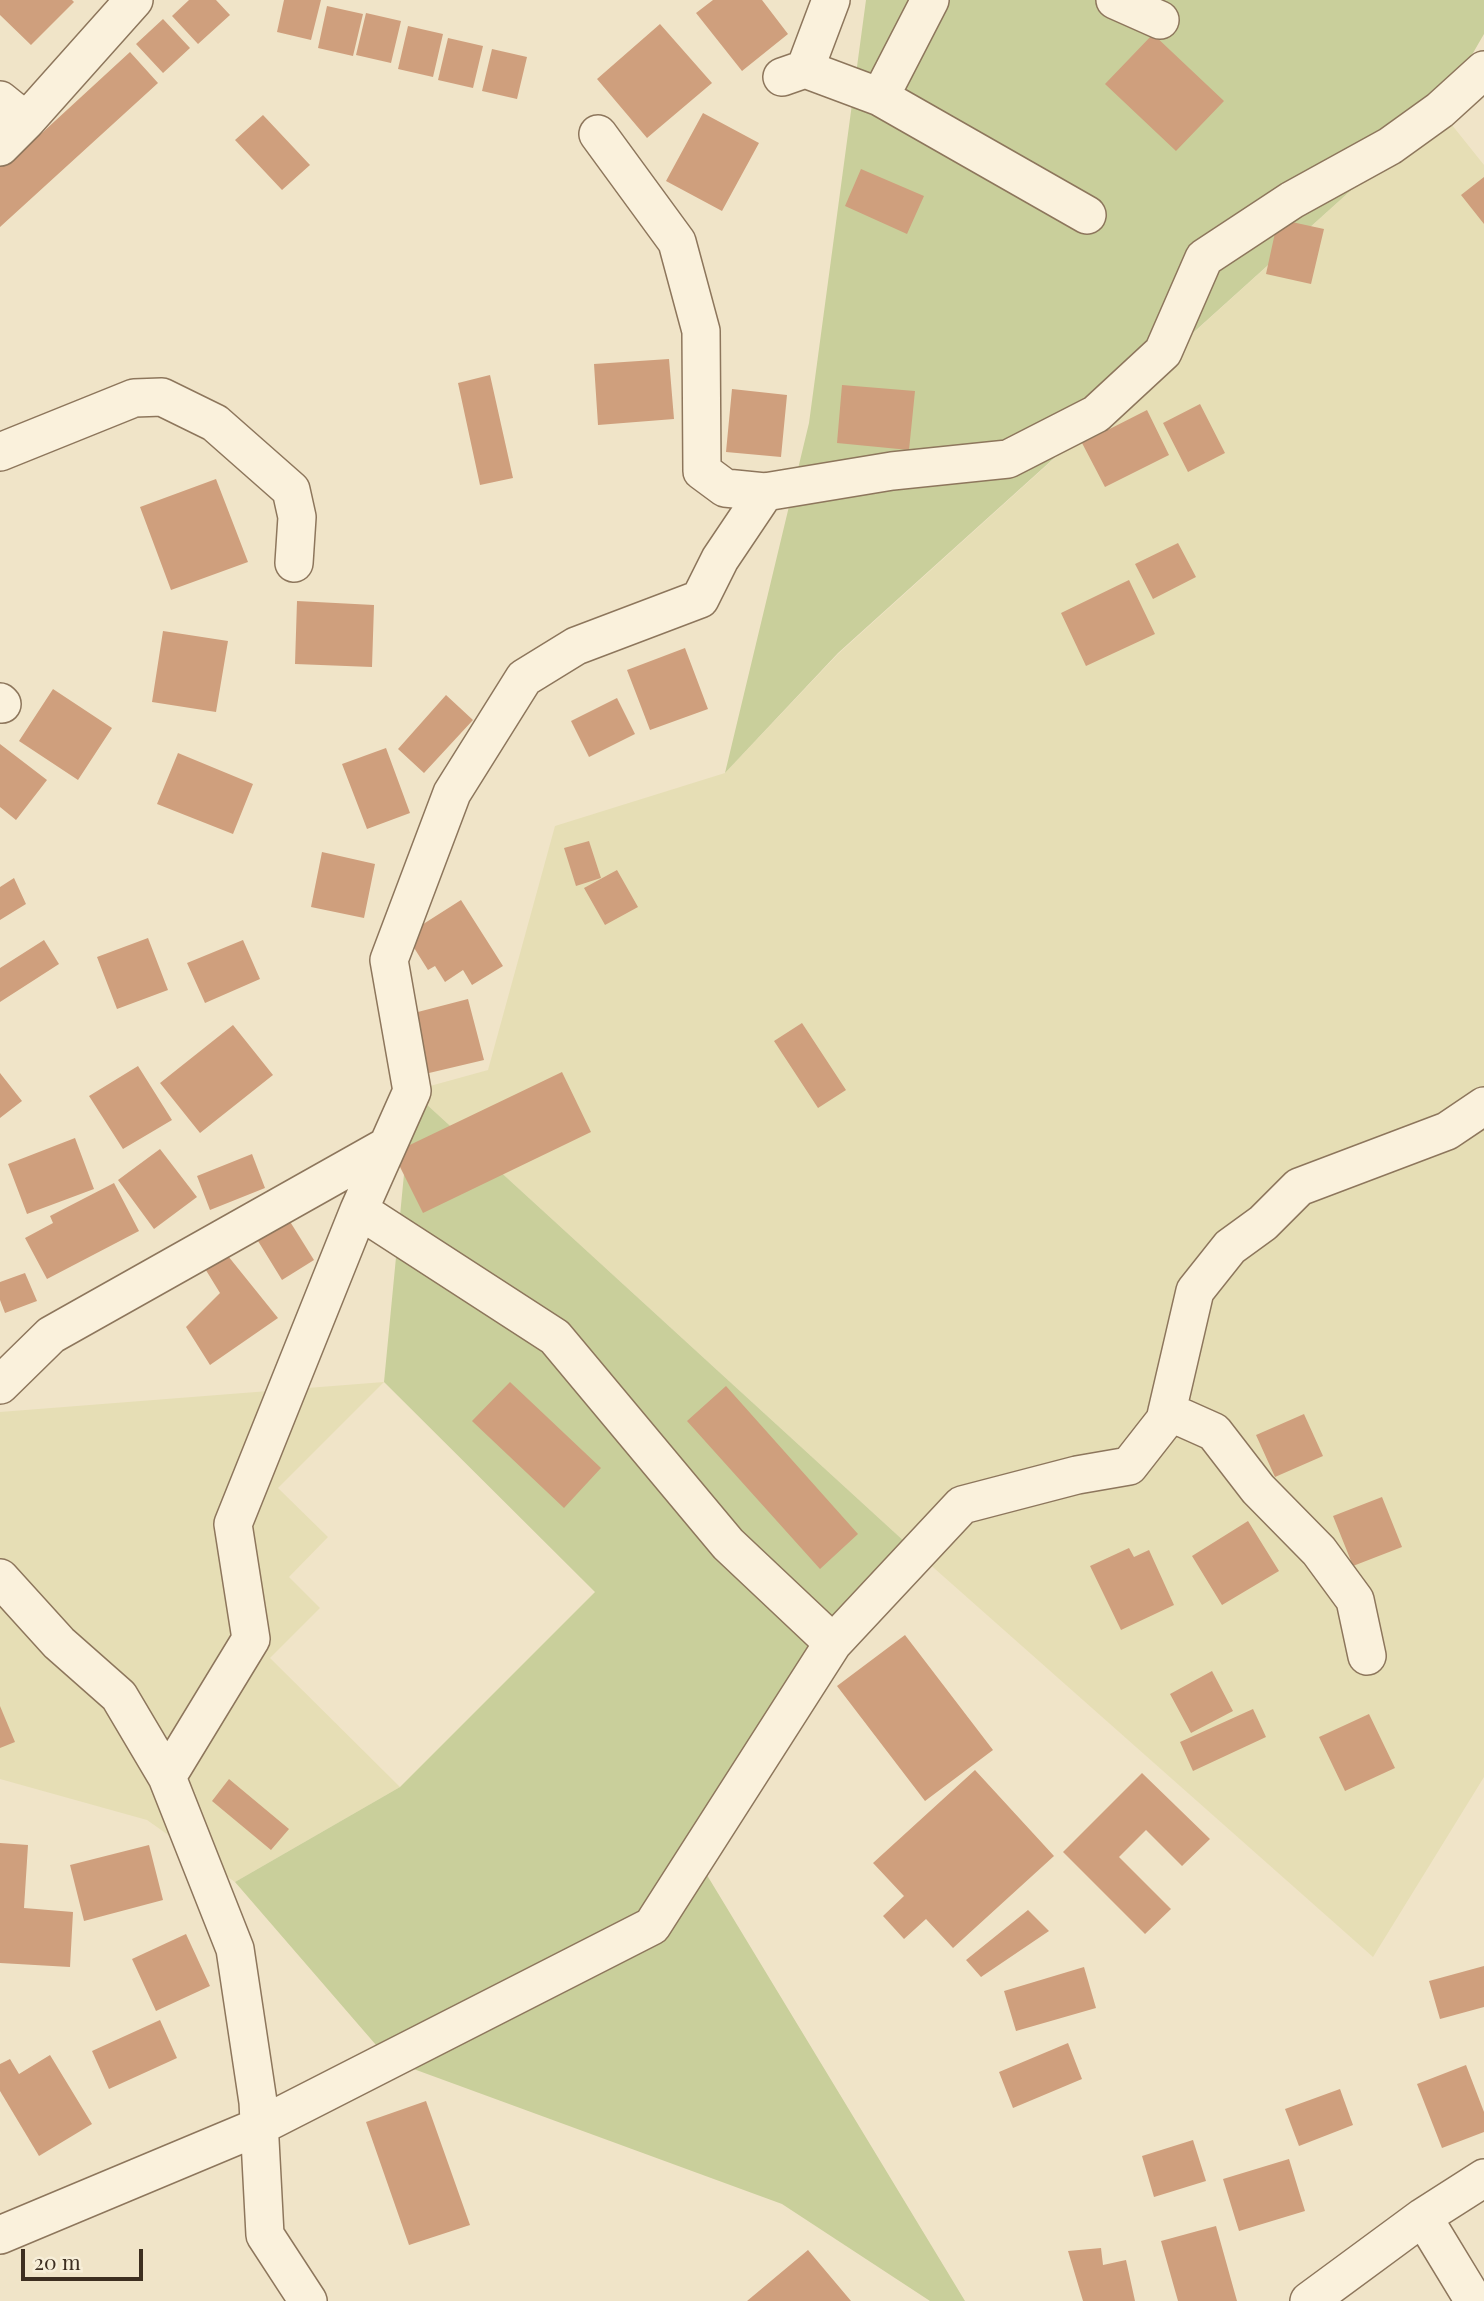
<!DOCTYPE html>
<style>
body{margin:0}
#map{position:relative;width:1484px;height:2301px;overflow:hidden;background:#f0e4c8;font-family:"Playfair Display",serif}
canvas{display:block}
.scale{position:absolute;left:21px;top:2249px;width:122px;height:32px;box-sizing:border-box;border:4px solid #3d2e20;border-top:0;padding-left:9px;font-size:21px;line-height:24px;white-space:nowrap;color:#3d2e20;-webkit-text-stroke:5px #f7eed8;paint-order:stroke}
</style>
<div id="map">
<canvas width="1484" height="2301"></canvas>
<div class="scale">20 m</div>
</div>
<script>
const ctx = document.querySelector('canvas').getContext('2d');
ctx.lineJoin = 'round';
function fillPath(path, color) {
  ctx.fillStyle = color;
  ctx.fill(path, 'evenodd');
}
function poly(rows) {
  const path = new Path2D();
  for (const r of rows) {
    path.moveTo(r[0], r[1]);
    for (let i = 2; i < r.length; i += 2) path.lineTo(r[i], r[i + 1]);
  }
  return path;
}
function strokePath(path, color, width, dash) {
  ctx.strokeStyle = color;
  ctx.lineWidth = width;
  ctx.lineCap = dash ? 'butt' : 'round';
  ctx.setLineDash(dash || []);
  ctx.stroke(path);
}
const farmland = poly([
 [1440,110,1484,165,1484,1777,1373,1957,917,1553,412,1091,488,1070,555,826,725,773,838,654],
 [384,1382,278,1488,328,1537,289,1577,320,1608,270,1658,400,1787,235,1882,147,1820,0,1779,0,1412]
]);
const green = poly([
 [866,0,1484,0,1484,34,1440,110,838,653,725,773,809,423],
 [412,1091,917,1553,696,1857,965,2301,930,2301,782,2204,389,2060,235,1882,400,1787,595,1592,384,1382]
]);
const building = poly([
 [0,0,72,0,74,2,31,45,0,15],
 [189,0,216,0,230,15,198,44,172,16],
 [284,0,321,0,311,40,277,32],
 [713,0,762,0,788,34,742,71,696,13],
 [327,6,363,14,353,56,318,48],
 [366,13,401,21,391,63,356,55],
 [163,19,190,48,163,73,136,44],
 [660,24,712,83,647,138,597,79],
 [408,26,443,34,433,77,398,69],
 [1153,34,1224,101,1176,151,1105,84],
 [448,38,483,46,473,88,438,80],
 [492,49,527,57,517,99,482,91],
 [130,52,158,83,0,227,0,165,43,132],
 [703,113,759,143,722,211,666,181],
 [263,115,310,165,282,190,235,140],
 [861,169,924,196,907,234,845,206],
 [1484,177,1484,224,1461,195],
 [1278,219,1324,229,1311,284,1266,274],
 [669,359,674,419,598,425,594,364],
 [490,375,513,478,480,485,458,383],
 [842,385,915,391,909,450,837,443],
 [732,389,787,395,781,457,726,452],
 [1200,404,1225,453,1188,472,1163,423],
 [1147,410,1169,455,1105,487,1082,443],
 [216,479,248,562,171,590,140,507],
 [1178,543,1196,577,1153,599,1135,564],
 [1129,580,1155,634,1086,666,1061,613],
 [297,601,374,605,372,667,295,664],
 [163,631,228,641,216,712,152,702],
 [685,648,708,709,650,730,627,670],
 [53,689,112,728,78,780,19,741],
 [446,695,473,720,424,773,398,749],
 [617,698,635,734,589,757,571,721],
 [0,744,47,780,16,820,0,807],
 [386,748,410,813,367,829,342,764],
 [178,753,253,784,233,834,157,804],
 [589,841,601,878,576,886,564,848],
 [322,852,375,864,364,918,311,907],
 [617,870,638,907,605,925,584,888],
 [14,878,26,904,0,920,0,887],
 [461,900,503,966,472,985,463,970,445,982,435,966,428,970,406,935],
 [148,938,168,990,117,1009,97,957],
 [44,940,59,964,0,1002,0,968],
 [243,940,260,979,205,1003,187,963],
 [468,999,484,1060,429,1073,410,1014],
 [802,1023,846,1090,818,1108,774,1041],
 [233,1025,273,1075,200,1133,160,1083],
 [138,1066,172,1120,123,1149,89,1096],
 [562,1072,591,1132,423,1213,393,1153],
 [0,1073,22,1101,0,1118],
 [75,1138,94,1189,27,1214,8,1164],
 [160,1149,197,1197,154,1229,118,1180],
 [252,1154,265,1188,210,1210,197,1176],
 [114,1183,139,1231,47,1279,25,1238,53,1223,50,1216],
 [289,1220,314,1260,282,1280,258,1241],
 [224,1251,278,1318,210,1365,186,1327,220,1293,204,1267],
 [25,1273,37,1301,5,1313,0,1300,0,1282],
 [510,1382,601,1468,564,1508,472,1421],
 [726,1386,858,1534,820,1569,687,1421],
 [1304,1414,1323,1456,1275,1477,1256,1435],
 [1382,1497,1402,1547,1353,1566,1333,1516],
 [1248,1521,1279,1571,1222,1605,1192,1556],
 [1129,1548,1134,1557,1149,1550,1174,1605,1121,1630,1090,1566],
 [905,1635,993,1750,925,1801,837,1686],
 [1212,1671,1233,1711,1191,1733,1170,1694],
 [0,1706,15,1742,0,1748],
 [1253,1709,1266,1737,1193,1771,1180,1742],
 [1369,1714,1395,1768,1345,1791,1319,1737],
 [975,1770,1054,1856,953,1948,926,1919,904,1939,883,1916,904,1896,873,1863],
 [1142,1773,1210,1839,1182,1866,1146,1830,1119,1857,1171,1909,1145,1934,1063,1852],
 [229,1779,289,1829,271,1850,212,1801],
 [0,1843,28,1845,24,1908,73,1912,70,1967,0,1963],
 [149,1845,163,1900,84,1921,70,1865],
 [1028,1910,1049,1931,981,1977,966,1960],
 [186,1934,210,1986,156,2011,132,1959],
 [1484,1966,1484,2007,1440,2019,1429,1981],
 [1084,1967,1096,2008,1016,2031,1004,1991],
 [160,2020,177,2058,109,2089,92,2051],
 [1068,2043,1082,2079,1013,2108,999,2072],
 [50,2055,92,2124,39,2156,0,2091,0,2064,10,2059,19,2074],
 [1466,2065,1484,2112,1484,2132,1442,2148,1417,2084],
 [1340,2089,1353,2125,1299,2146,1285,2109],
 [426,2101,470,2225,409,2245,366,2122],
 [1193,2140,1206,2181,1154,2197,1142,2156],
 [1289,2159,1305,2211,1239,2231,1223,2179],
 [1216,2226,1237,2301,1178,2301,1161,2241],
 [1101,2248,1103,2265,1126,2260,1135,2301,1083,2301,1068,2251],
 [808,2250,851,2301,747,2301]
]);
const minor = poly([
 [930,0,880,97,1087,215],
 [1115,0,1160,20],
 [805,69,831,0],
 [782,77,805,69,880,97],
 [0,100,26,121,134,0],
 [598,134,677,242,701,331,702,471,725,488,765,492,892,471,1008,459,1096,414,1163,352,1204,258,1292,200,1390,146,1440,110,1484,70],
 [0,147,26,121],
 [0,452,134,398,162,397,215,423,291,490,297,517,294,563],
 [0,702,2,704],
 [359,1210,555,1337,728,1544,833,1643],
 [0,1385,51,1335,387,1146],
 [1167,1411,1214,1432,1258,1489,1319,1551,1355,1600,1367,1656],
 [0,1578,59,1643,119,1696,167,1777,235,1949,258,2102,265,2235,308,2301],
 [167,1777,251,1639,233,1524,359,1210,412,1091,389,960,452,793,524,678,576,646,700,599,720,559,765,492],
 [1423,2217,1474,2301],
 [0,2235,258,2127,652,1926,833,1643,962,1505,1077,1475,1129,1466,1165,1420,1195,1291,1230,1247,1263,1223,1299,1187,1447,1131,1484,1106],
 [1309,2301,1423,2217,1484,2178]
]);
fillPath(farmland, '#e6deb5');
fillPath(green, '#c9cf9b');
fillPath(building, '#cf9f7d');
strokePath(minor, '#8d765c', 40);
strokePath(minor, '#faf1dc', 37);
</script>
